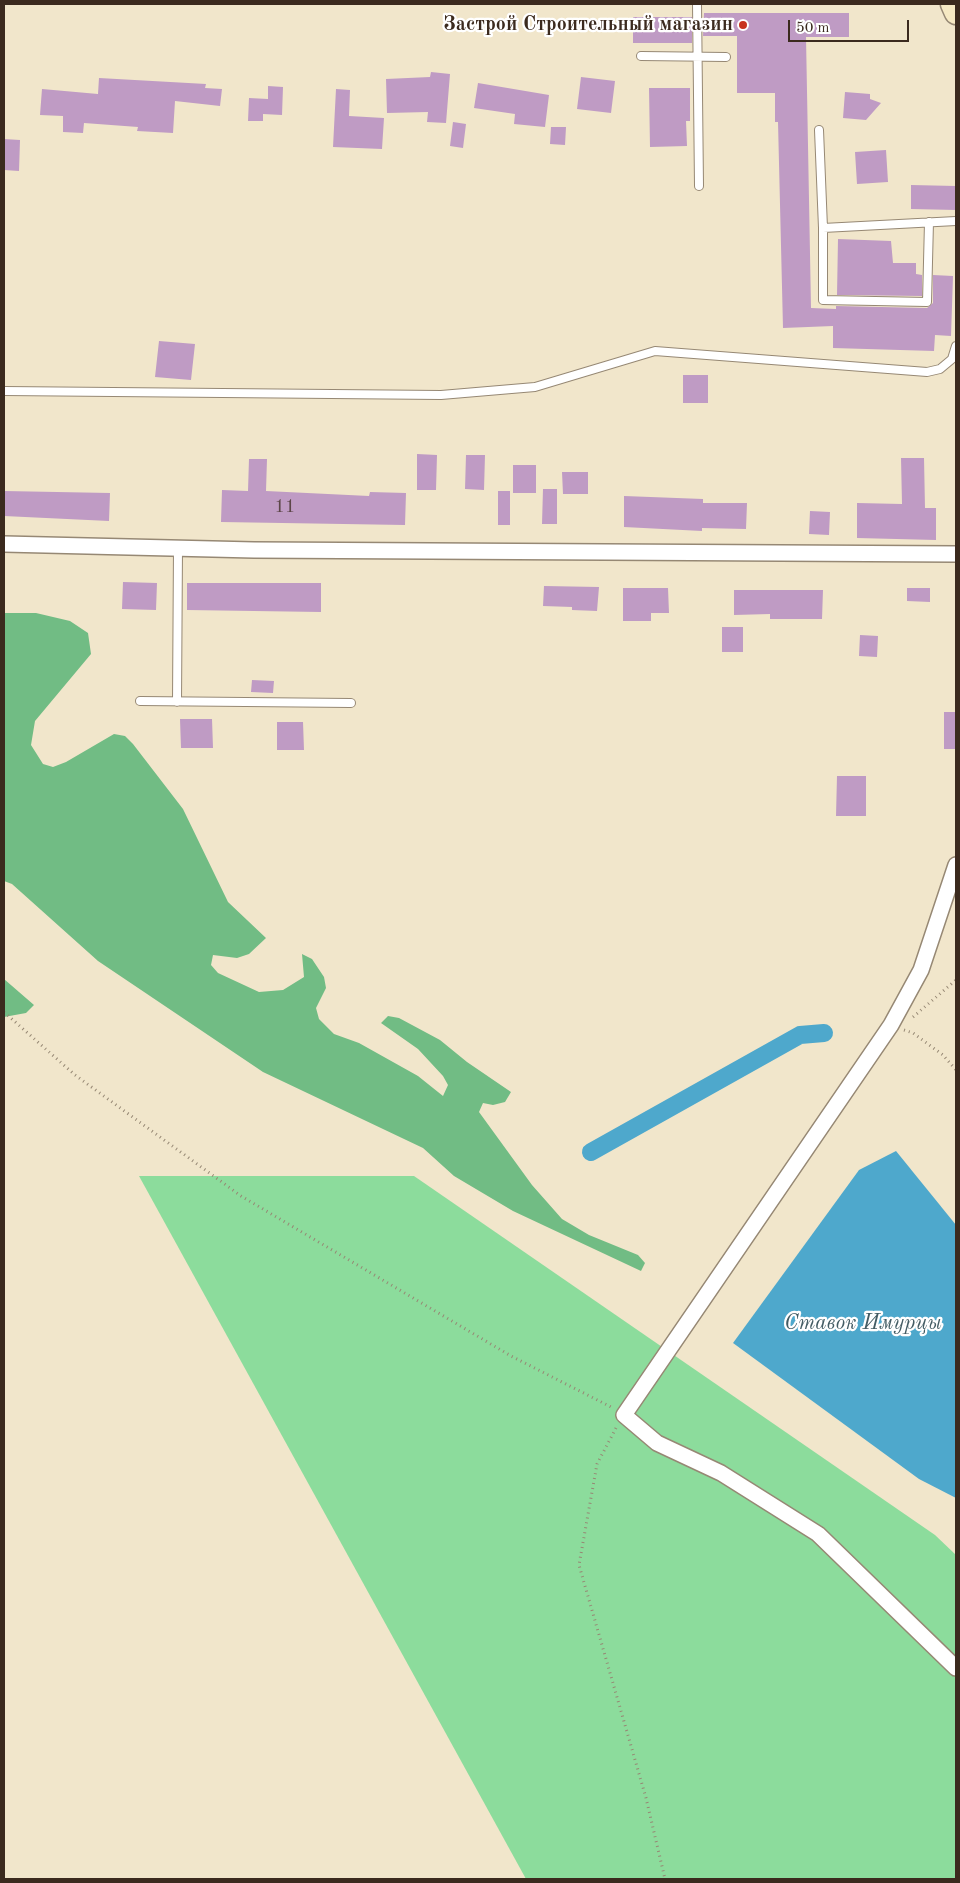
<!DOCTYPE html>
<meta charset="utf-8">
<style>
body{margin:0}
#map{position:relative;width:960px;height:1883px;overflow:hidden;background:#f1e6cb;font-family:"Old Standard TT",serif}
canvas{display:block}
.frame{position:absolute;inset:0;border:5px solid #3b2a1e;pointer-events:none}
.scale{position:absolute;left:788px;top:20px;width:121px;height:22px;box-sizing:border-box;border:2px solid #3b2a1e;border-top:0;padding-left:6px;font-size:15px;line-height:18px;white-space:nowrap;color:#3b2a1e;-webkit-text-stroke:4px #fff;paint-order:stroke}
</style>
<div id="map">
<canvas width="960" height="1883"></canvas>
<div class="frame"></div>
<div class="scale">50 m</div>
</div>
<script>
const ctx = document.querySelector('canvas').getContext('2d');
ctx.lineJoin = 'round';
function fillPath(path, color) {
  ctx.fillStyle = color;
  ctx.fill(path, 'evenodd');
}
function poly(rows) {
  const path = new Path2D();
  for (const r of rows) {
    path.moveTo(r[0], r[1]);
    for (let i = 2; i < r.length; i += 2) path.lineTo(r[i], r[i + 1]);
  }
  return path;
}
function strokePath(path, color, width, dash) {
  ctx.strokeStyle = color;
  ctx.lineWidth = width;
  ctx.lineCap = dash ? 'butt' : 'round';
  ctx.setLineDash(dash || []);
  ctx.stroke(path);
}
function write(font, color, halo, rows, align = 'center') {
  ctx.font = font + ' "Old Standard TT",serif';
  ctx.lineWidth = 4.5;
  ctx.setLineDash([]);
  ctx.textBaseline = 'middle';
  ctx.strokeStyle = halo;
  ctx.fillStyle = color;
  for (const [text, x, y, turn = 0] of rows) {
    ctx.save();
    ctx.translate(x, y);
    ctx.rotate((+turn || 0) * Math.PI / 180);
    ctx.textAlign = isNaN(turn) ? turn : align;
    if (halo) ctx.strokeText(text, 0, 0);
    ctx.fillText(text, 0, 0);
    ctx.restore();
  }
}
const green = poly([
 [139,1176,414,1176,935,1535,956,1555,956,1879,526,1879]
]);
const forest = poly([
 [4,613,36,613,70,621,88,633,91,654,35,721,31,745,43,764,53,767,66,762,114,734,125,736,133,744,183,809,228,902,266,938,249,954,237,958,213,955,211,965,218,973,259,992,283,990,304,977,302,954,312,959,324,977,326,988,316,1008,319,1019,334,1034,359,1043,418,1076,443,1096,448,1085,443,1076,418,1049,381,1023,388,1016,399,1018,440,1040,467,1062,511,1092,505,1102,493,1105,483,1103,479,1112,532,1185,562,1219,589,1235,638,1255,645,1263,641,1271,513,1211,454,1176,423,1148,263,1072,98,961,12,884,4,881],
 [4,979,34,1005,26,1013,4,1017]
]);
const water = poly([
 [896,1151,956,1225,956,1498,919,1479,733,1343,859,1170]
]);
const canal = poly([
 [591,1152,800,1035,824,1033]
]);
const building = poly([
 [704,13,849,13,849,37,806,37,811,308,836,309,836,306,927,308,933,303,933,275,953,276,951,336,935,335,934,351,833,348,833,326,783,328,778,122,775,122,775,93,737,93,737,36,703,36],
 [633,17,692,17,692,43,633,43],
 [431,72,450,74,446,123,427,122,428,112,387,113,386,79,430,77],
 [581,77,615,81,611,113,577,109],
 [99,78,206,84,205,88,222,89,220,106,175,101,173,133,137,131,138,127,84,123,83,133,63,132,63,116,40,115,42,89,98,94],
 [478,83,549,95,545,127,514,124,515,114,474,108],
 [268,86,283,87,282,115,263,114,263,121,248,121,249,98,268,99],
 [649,88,690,88,690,121,686,121,687,146,650,147],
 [336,89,350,90,349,116,384,118,382,149,333,147],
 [845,92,870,94,870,99,881,103,866,120,843,118],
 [453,122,466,124,463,148,450,146],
 [551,127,566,127,565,145,550,144],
 [4,139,20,140,19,171,4,170],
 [886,150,888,182,857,184,855,152],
 [911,185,956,186,956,210,911,209],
 [838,239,891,241,893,263,916,263,916,274,922,275,922,296,837,295],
 [159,341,195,344,191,380,155,377],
 [683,375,708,375,708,403,683,403],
 [417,454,437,455,436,490,417,490],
 [466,455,485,455,484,490,465,489],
 [901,458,924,458,925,508,936,508,936,540,857,538,857,503,902,504],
 [249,459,267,459,266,491,369,496,370,492,406,493,405,525,221,522,222,490,248,491],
 [513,465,536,465,536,493,513,493],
 [562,472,588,472,588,494,563,494],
 [543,489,557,489,557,524,542,524],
 [4,491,110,493,109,521,4,516],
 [498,491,510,491,510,525,498,525],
 [624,496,703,499,703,503,747,503,746,529,702,528,702,531,624,527],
 [810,511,830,512,829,535,809,534],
 [123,582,157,583,156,610,122,609],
 [187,583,321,583,321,612,187,610],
 [544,586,599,587,597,611,572,610,572,607,543,606],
 [623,588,668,588,669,613,651,613,651,621,623,621],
 [907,588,930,588,930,602,907,601],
 [734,590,823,590,822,619,770,619,770,614,734,615],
 [722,627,743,627,743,652,722,652],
 [860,635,878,636,877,657,859,656],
 [252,680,274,681,273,693,251,692],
 [944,712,956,712,956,749,944,749],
 [180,719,212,719,213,748,181,748],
 [277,722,303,722,304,750,277,750],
 [837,776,866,776,866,816,836,816]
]);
const path = poly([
 [4,1012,75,1075,241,1196,511,1356,613,1408],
 [913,1017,956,980],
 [904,1030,913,1033,943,1055,956,1070],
 [616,1428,597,1464,579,1565,646,1798,665,1879]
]);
const service = poly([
 [697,4,699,186],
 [641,56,726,57],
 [819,130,823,228],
 [929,222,927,302,823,300,823,228,956,221],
 [4,391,441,395,535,387,655,351,927,372,940,369,952,359,956,346],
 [140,701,351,703],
 [177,702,178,548]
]);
const minor = poly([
 [4,544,254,550,956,554],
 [956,865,921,970,891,1025,624,1415,657,1443,721,1473,818,1534,956,1668]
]);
const secondary = poly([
 [952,4,956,13]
]);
const markers = [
 [743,25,5,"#c8321e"]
];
const numberNames = [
 ["11",285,507]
];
const poiNames = [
 ["Застрой Строительный магазин",733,25]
];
const waterNames = [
 ["Ставок Имурцы",863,1323]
];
fillPath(green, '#8cdc9c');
fillPath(forest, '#71bc84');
fillPath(water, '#4ea8cc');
strokePath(canal, '#4ea8cc', 18);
fillPath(building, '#bf9bc4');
strokePath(service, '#968874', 10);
strokePath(minor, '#968874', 18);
strokePath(secondary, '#968874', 25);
strokePath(path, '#968874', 3, [1, 4]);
strokePath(service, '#fff', 8);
strokePath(minor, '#fff', 15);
strokePath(secondary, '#f6e9c3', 22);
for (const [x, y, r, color] of markers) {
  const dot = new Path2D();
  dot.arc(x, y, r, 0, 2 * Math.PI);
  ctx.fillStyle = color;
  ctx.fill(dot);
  strokePath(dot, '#fff', 2);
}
write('18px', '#5c4648', null, numberNames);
write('bold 20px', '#3b2a1e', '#fff', poiNames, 'right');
write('italic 21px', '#435c64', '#fff', waterNames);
</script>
